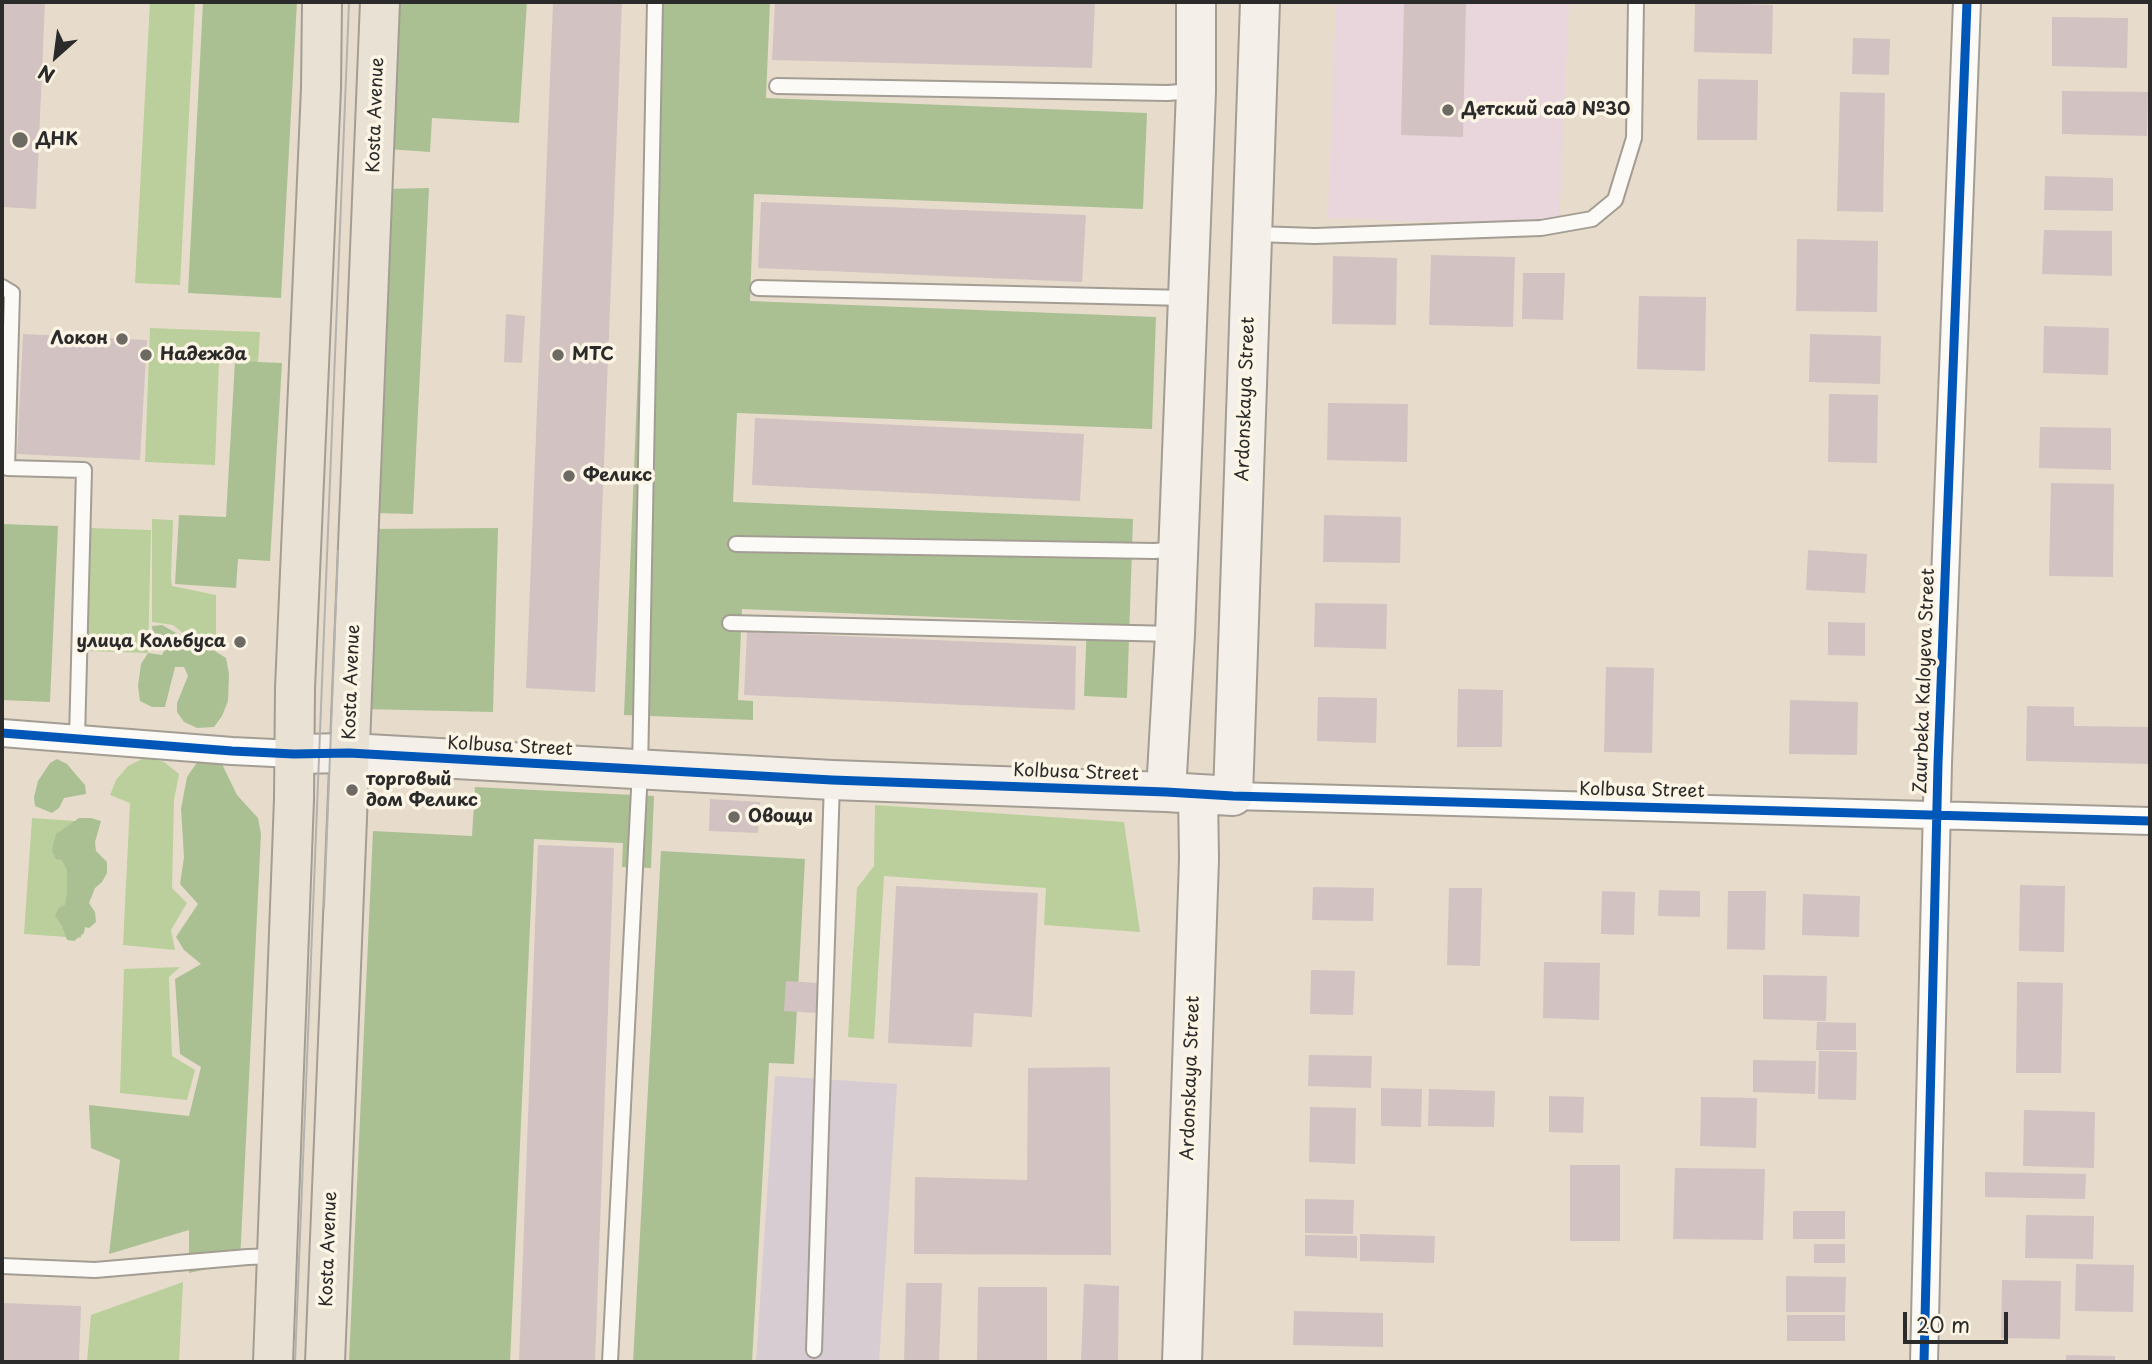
<!DOCTYPE html>
<meta charset="utf-8">
<style>
body{margin:0}
#map{position:relative;width:2152px;height:1364px;overflow:hidden;background:#e7dccb;font-family:"Playpen Sans",sans-serif}
canvas{display:block}
.frame{position:absolute;inset:0;border:4px solid #2b2b2b;pointer-events:none}
.north{position:absolute;left:21px;top:21px;width:70px;height:70px;-webkit-text-stroke:5px #fcf5e5;paint-order:stroke;rotate:208deg;font-size:19px;font-weight:700;line-height:28px;text-align:center;color:#2b2b2b}
.north::after{content:'';display:block;margin:auto;width:24px;height:32px;background:#2b2b2b;clip-path:polygon(50% 0,100% 100%,50% 72%,0 100%)}
.scale{position:absolute;left:1903px;top:1312px;width:105px;height:32px;box-sizing:border-box;border:4px solid #2b2b2b;border-top:0;padding-left:9px;font-size:21px;line-height:24px;white-space:nowrap;color:#2b2b2b;-webkit-text-stroke:5px #fcf5e5;paint-order:stroke}
</style>
<div id="map">
<canvas width="2152" height="1364"></canvas>
<div class="frame"></div>
<div class="north">N</div>
<div class="scale">20 m</div>
</div>
<script>
const ctx = document.querySelector('canvas').getContext('2d');
ctx.lineJoin = 'round';
function fillPath(path, color) {
  ctx.fillStyle = color;
  ctx.fill(path, 'evenodd');
}
function poly(rows) {
  const path = new Path2D();
  for (const r of rows) {
    path.moveTo(r[0], r[1]);
    for (let i = 2; i < r.length; i += 2) path.lineTo(r[i], r[i + 1]);
  }
  return path;
}
function strokePath(path, color, width, dash) {
  ctx.strokeStyle = color;
  ctx.lineWidth = width;
  ctx.lineCap = dash ? 'butt' : 'round';
  ctx.setLineDash(dash || []);
  ctx.stroke(path);
}
function write(font, color, halo, rows, align = 'center') {
  ctx.font = font + ' "Playpen Sans",sans-serif';
  ctx.lineWidth = 7;
  ctx.setLineDash([]);
  ctx.textBaseline = 'middle';
  ctx.strokeStyle = halo;
  ctx.fillStyle = color;
  for (const [text, x, y, turn = 0] of rows) {
    ctx.save();
    ctx.translate(x, y);
    ctx.rotate((+turn || 0) * Math.PI / 180);
    ctx.textAlign = isNaN(turn) ? turn : align;
    if (halo) ctx.strokeText(text, 0, 0);
    ctx.fillText(text, 0, 0);
    ctx.restore();
  }
}
const built = poly([
 [1336,2,1569,2,1559,226,1328,218]
]);
const industrial = poly([
 [775,1076,897,1084,879,1362,756,1362]
]);
const green = poly([
 [150,2,195,2,180,285,135,283],
 [150,328,260,332,258,363,219,361,215,465,145,462],
 [152,519,173,520,171,578,172,586,216,595,216,646,190,639,173,625,152,622],
 [91,528,151,530,148,653,87,651],
 [146,757,164,762,179,774,174,800,172,888,187,903,171,930,175,950,123,945,130,803,110,795,116,780,128,766],
 [875,805,1124,822,1140,932,1044,925,1046,888,884,876,874,1039,848,1037,857,888,874,866],
 [32,818,89,822,81,938,24,934],
 [180,967,169,977,172,1056,195,1070,187,1100,120,1093,124,969],
 [183,1282,179,1362,87,1362,91,1315]
]);
const forest = poly([
 [203,2,297,2,281,298,188,293],
 [394,2,527,2,519,123,432,118,430,152,387,149],
 [653,2,770,2,766,98,1147,113,1143,209,754,194,750,301,1156,317,1152,429,737,413,733,502,1133,519,1127,698,1084,696,1087,623,742,609,738,700,753,701,753,720,624,715],
 [429,188,413,514,373,513,384,189],
 [235,361,282,363,270,561,238,559,236,588,175,584,179,515,226,517],
 [2,524,58,526,50,702,2,700],
 [498,528,493,712,362,709,367,529],
 [162,625,178,634,188,644,215,651,226,658,229,674,228,701,222,716,214,727,197,728,184,722,177,712,177,703,188,676,184,667,175,667,165,707,152,707,140,701,138,686,141,664,148,653,162,655,165,648,153,637,152,626],
 [57,759,67,764,78,777,85,785,86,794,64,798,59,808,52,813,35,806,34,797,38,781,50,763],
 [198,761,221,762,237,795,258,818,261,834,240,1262,189,1273,189,1230,109,1254,120,1160,91,1148,89,1105,189,1116,201,1067,180,1054,175,979,201,964,184,950,176,937,198,904,180,884,184,857,181,809,187,777],
 [475,787,654,796,651,868,622,867,623,843,534,839,510,1362,349,1362,373,831,472,836],
 [79,818,91,818,101,821,95,842,96,851,107,862,107,873,102,882,95,888,89,903,95,912,96,922,89,928,85,927,84,933,74,941,67,940,62,926,55,916,59,908,65,905,67,892,67,870,62,860,56,859,52,850,56,834],
 [661,851,805,859,794,1064,769,1063,752,1362,633,1362]
]);
const building = poly([
 [2,2,45,2,36,209,2,207],
 [553,2,622,2,595,692,526,688],
 [775,2,1095,2,1092,68,772,60],
 [1404,2,1466,2,1463,137,1401,135],
 [1695,3,1773,5,1772,54,1694,52],
 [2052,17,2128,18,2127,68,2052,66],
 [1853,38,1890,39,1889,75,1852,74],
 [1698,79,1758,80,1757,140,1697,140],
 [2062,91,2148,92,2147,136,2062,134],
 [1840,92,1885,93,1883,212,1837,211],
 [2045,176,2113,178,2113,211,2044,210],
 [761,202,1086,215,1082,282,758,268],
 [2044,230,2112,231,2112,276,2042,274],
 [1797,239,1878,241,1877,312,1796,311],
 [1431,255,1515,257,1513,327,1429,325],
 [1333,256,1397,258,1396,325,1332,324],
 [1523,273,1565,273,1563,320,1522,319],
 [1639,296,1706,297,1705,371,1637,369],
 [506,314,525,316,522,363,504,362],
 [2044,326,2109,328,2108,375,2043,373],
 [23,334,147,340,140,460,17,454],
 [1810,334,1881,336,1880,384,1809,382],
 [1829,394,1878,395,1877,463,1828,462],
 [1328,403,1408,404,1407,462,1327,460],
 [755,418,1084,434,1080,501,752,485],
 [2040,427,2111,428,2111,470,2039,468],
 [2051,483,2114,484,2113,577,2049,576],
 [1324,515,1401,517,1400,563,1323,562],
 [1808,550,1867,554,1865,593,1806,590],
 [1315,603,1387,604,1386,649,1314,647],
 [1828,622,1865,623,1865,656,1828,655],
 [747,632,1076,646,1075,710,744,695],
 [1606,667,1654,668,1652,753,1604,752],
 [1458,689,1503,690,1502,747,1457,747],
 [1318,697,1377,698,1376,743,1317,741],
 [1790,700,1858,702,1857,755,1789,754],
 [2027,706,2074,707,2074,726,2150,727,2150,764,2026,761],
 [710,799,760,802,758,833,709,831],
 [538,845,614,848,595,1362,519,1362],
 [2020,885,2065,886,2064,952,2019,951],
 [896,886,1038,893,1032,1017,974,1013,972,1047,888,1043],
 [1313,887,1374,888,1373,921,1312,920],
 [1449,888,1482,888,1480,966,1447,965],
 [1659,890,1700,891,1700,917,1658,916],
 [1602,891,1635,892,1634,935,1601,934],
 [1728,891,1766,891,1765,950,1727,949],
 [1803,894,1860,896,1859,937,1802,935],
 [1544,962,1600,963,1599,1020,1543,1018],
 [1311,970,1355,971,1353,1015,1310,1014],
 [1763,975,1827,976,1826,1021,1763,1019],
 [786,981,818,983,817,1013,784,1011],
 [2017,982,2063,983,2061,1073,2016,1073],
 [1817,1022,1856,1023,1856,1050,1816,1050],
 [1819,1051,1857,1052,1856,1100,1818,1099],
 [1309,1055,1372,1056,1371,1088,1308,1086],
 [1753,1060,1816,1061,1815,1094,1753,1092],
 [1110,1067,1111,1255,914,1254,915,1177,1027,1180,1028,1068],
 [1381,1088,1422,1089,1421,1127,1381,1126],
 [1429,1089,1495,1091,1494,1127,1428,1126],
 [1549,1096,1584,1097,1583,1133,1549,1132],
 [1701,1097,1757,1098,1756,1148,1700,1146],
 [1310,1107,1356,1108,1355,1164,1309,1162],
 [2024,1110,2095,1112,2094,1168,2023,1166],
 [1570,1165,1620,1165,1620,1241,1570,1241],
 [1675,1168,1765,1169,1763,1240,1673,1239],
 [1985,1172,2086,1174,2085,1199,1985,1197],
 [1305,1199,1354,1200,1353,1234,1305,1233],
 [1793,1211,1845,1211,1845,1239,1793,1239],
 [2026,1215,2094,1216,2093,1259,2025,1258],
 [1360,1234,1435,1236,1434,1263,1360,1261],
 [1305,1235,1357,1236,1357,1258,1305,1256],
 [1814,1244,1845,1244,1845,1263,1814,1263],
 [2076,1264,2134,1265,2133,1312,2075,1311],
 [1786,1276,1846,1277,1845,1312,1786,1312],
 [2002,1280,2061,1281,2060,1339,2001,1338],
 [906,1283,942,1283,939,1362,904,1362],
 [1084,1284,1119,1286,1118,1362,1081,1362],
 [978,1287,1047,1287,1047,1362,977,1362],
 [2,1303,81,1306,79,1362,2,1362],
 [1294,1311,1383,1313,1383,1347,1293,1345],
 [1787,1315,1845,1315,1845,1341,1787,1341],
 [2066,1355,2115,1356,2115,1362,2066,1362]
]);
const lane = poly([
 [777,86,1167,93,1196,91],
 [1255,234,1315,236,1541,228,1592,219,1615,200,1634,138,1636,2],
 [2,287,12,293,7,468,84,470,77,738],
 [758,288,1186,298],
 [736,544,1155,551,1176,549],
 [730,623,1173,634],
 [2,1266,95,1270,248,1257,276,1256],
 [814,1350,832,782],
 [610,1362,640,770,655,2]
]);
const street = poly([
 [2,733,232,751,294,754],
 [1233,796,2150,821],
 [1924,1362,1938,763,1967,2]
]);
const secondary = poly([
 [294,754,349,753,832,780,1166,792,1233,796,1260,2],
 [1166,792,1175,634,1196,91,1196,2],
 [1182,1362,1199,859,1198,794]
]);
const primary = poly([
 [273,1362,294,799,295,688,321,88,322,2],
 [325,1362,380,2]
]);
const tram = poly([
 [324,908,338,551],
 [295,1362,349,2]
]);
const cycleway = poly([
 [2,733,232,751,294,754,349,753,832,780,1166,792,1233,796,2150,821],
 [1924,1362,1938,763,1967,2]
]);
const markers = [
 [1448,110,7,"#6d6963"],
 [20,140,9,"#6d6963"],
 [122,339,7,"#6d6963"],
 [146,355,7,"#6d6963"],
 [558,355,7,"#6d6963"],
 [569,476,7,"#6d6963"],
 [240,642,7,"#6d6963"],
 [352,790,7,"#6d6963"],
 [734,817,7,"#6d6963"]
];
const poiNames = [
 ["Детский сад №30",1462,110],
 ["ДНК",36,140],
 ["Локон",108,339,"right"],
 ["Надежда",160,355],
 ["МТС",572,355],
 ["Феликс",583,476],
 ["улица Кольбуса",226,642,"right"],
 ["торговый",366,780],
 ["дом Феликс",366,801],
 ["Овощи",748,817]
];
const streetNames = [
 ["Kosta Avenue",376,115,-88],
 ["Ardonskaya Street",1246,399,-88],
 ["Zaurbeka Kaloyeva Street",1925,681,-88],
 ["Kosta Avenue",352,682,-88],
 ["Kolbusa Street",510,747,3],
 ["Kolbusa Street",1076,773,2],
 ["Kolbusa Street",1642,791,1],
 ["Ardonskaya Street",1191,1078,-88],
 ["Kosta Avenue",329,1249,-88]
];
fillPath(built, '#e9d6dd');
fillPath(industrial, '#d7ccd1');
fillPath(green, '#bacf9b');
fillPath(forest, '#aac093');
fillPath(building, '#d2c2c2');
strokePath(lane, '#a39d93', 18);
strokePath(street, '#a39d93', 30);
strokePath(secondary, '#a39d93', 42);
strokePath(primary, '#a39d93', 42);
strokePath(lane, '#fbfaf7', 14);
strokePath(street, '#fbfaf7', 26);
strokePath(secondary, '#f4f0e9', 38);
strokePath(primary, '#e9e1d4', 38);
strokePath(tram, '#b3b2af', 2);
strokePath(cycleway, '#0057b8', 9);
for (const [x, y, r, color] of markers) {
  const dot = new Path2D();
  dot.arc(x, y, r, 0, 2 * Math.PI);
  ctx.fillStyle = color;
  ctx.fill(dot);
  strokePath(dot, '#fcf5e5', 2.5);
}
write('bold 18px', '#2b2b2b', '#fcf5e5', poiNames, 'left');
write('18px', '#2b2b2b', '#fcf5e5', streetNames);
</script>
